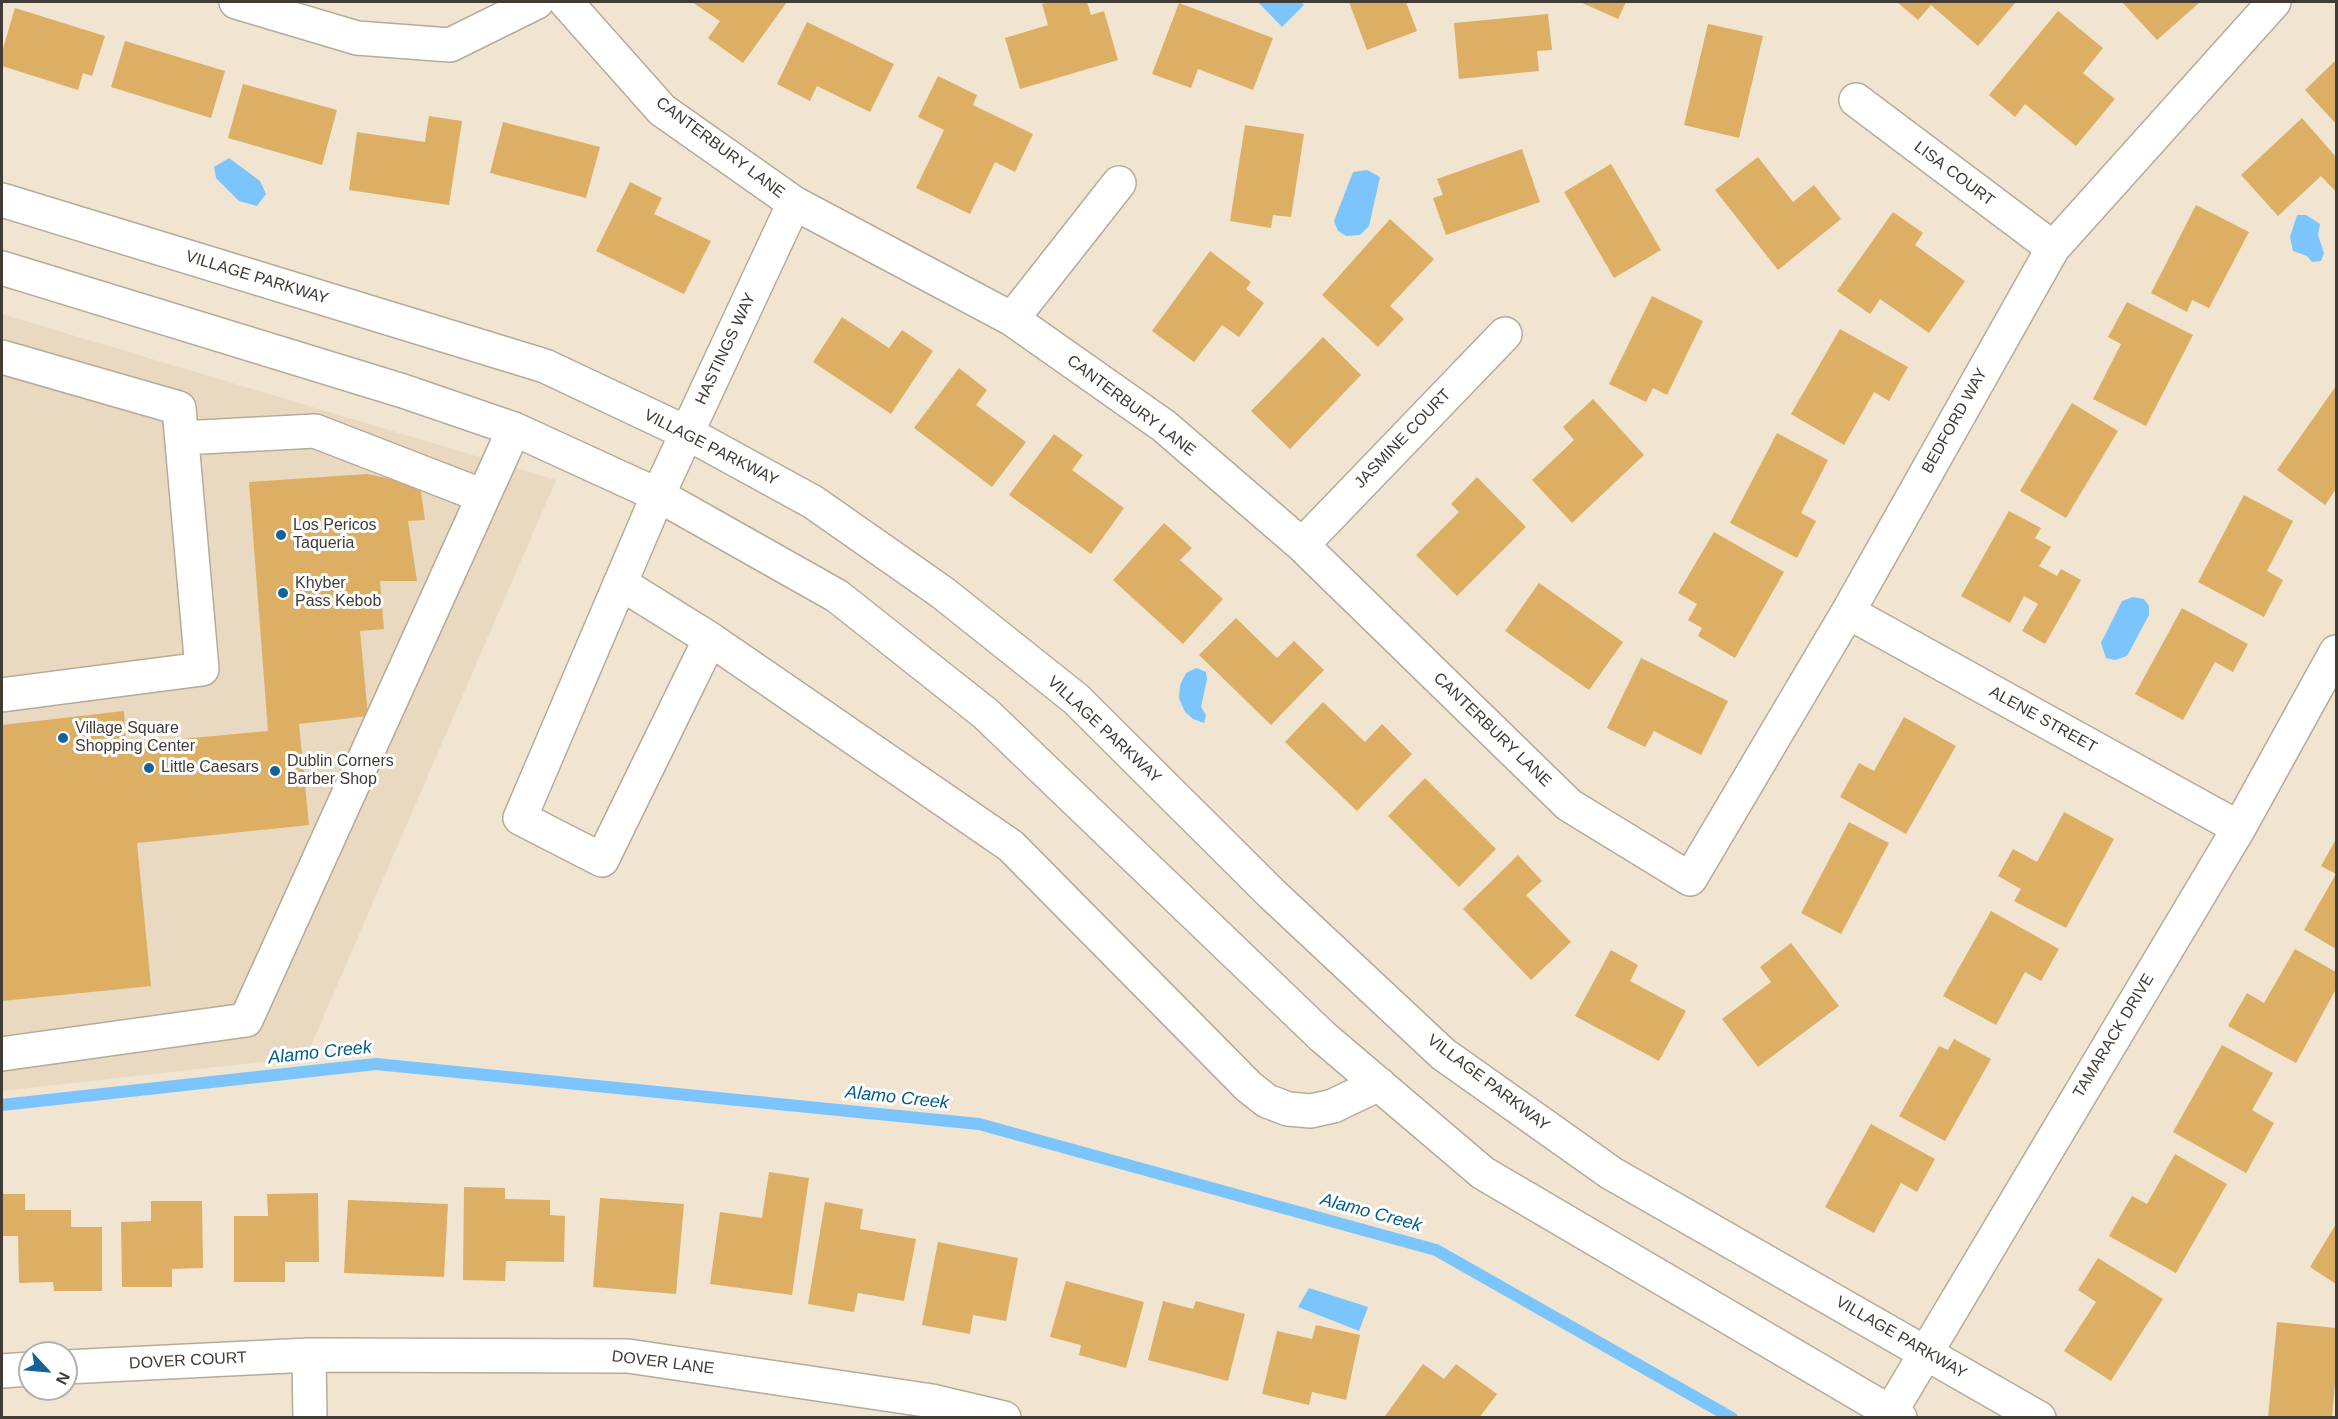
<!DOCTYPE html>
<style>
body{margin:0}
#map{position:relative;width:2338px;height:1419px;overflow:hidden;background:#f1e5d2;font-family:Arial,sans-serif}
canvas{display:block}
.frame{position:absolute;inset:0;border:3px solid #403b34;pointer-events:none}
.north{position:absolute;left:18px;top:1341px;width:60px;height:60px;box-sizing:border-box;background:#fff;border:2px solid #b3b1ae;border-radius:50%;rotate:116deg;font-size:16px;font-weight:700;line-height:24px;text-align:center;color:#403b34}
.north::after{content:'';display:block;margin:auto;width:21px;height:27px;background:#136496;clip-path:polygon(50% 0,100% 100%,50% 72%,0 100%)}
</style>
<div id="map">
<canvas width="2338" height="1419"></canvas>
<div class="frame"></div>
<div class="north">N</div>
</div>
<script>
const ctx = document.querySelector('canvas').getContext('2d');
ctx.lineJoin = 'round';
function fillPath(path, color) {
  ctx.fillStyle = color;
  ctx.fill(path, 'evenodd');
}
function poly(rows) {
  const path = new Path2D();
  for (const r of rows) {
    path.moveTo(r[0], r[1]);
    for (let i = 2; i < r.length; i += 2) path.lineTo(r[i], r[i + 1]);
  }
  return path;
}
function strokePath(path, color, width, dash) {
  ctx.strokeStyle = color;
  ctx.lineWidth = width;
  ctx.lineCap = dash ? 'butt' : 'round';
  ctx.setLineDash(dash || []);
  ctx.stroke(path);
}
function write(font, color, halo, rows, align = 'center') {
  ctx.font = font + ' Arial,sans-serif';
  ctx.lineWidth = 6;
  ctx.setLineDash([]);
  ctx.textBaseline = 'middle';
  ctx.strokeStyle = halo;
  ctx.fillStyle = color;
  for (const [text, x, y, turn = 0] of rows) {
    ctx.save();
    ctx.translate(x, y);
    ctx.rotate((+turn || 0) * Math.PI / 180);
    ctx.textAlign = isNaN(turn) ? turn : align;
    if (halo) ctx.strokeText(text, 0, 0);
    ctx.fillText(text, 0, 0);
    ctx.restore();
  }
}
const built = poly([
 [2,314,556,480,306,1057,2,1091]
]);
const water = poly([
 [1258,2,1301,2,1304,5,1282,27],
 [229,158,260,181,266,194,257,206,239,201,216,178,214,167],
 [1367,170,1380,177,1369,226,1360,235,1346,236,1338,231,1334,221,1353,172],
 [2297,215,2306,215,2320,224,2318,235,2324,253,2321,261,2312,262,2307,256,2293,251,2290,237],
 [2133,597,2144,599,2149,606,2149,615,2127,656,2115,660,2106,658,2101,643,2122,601],
 [1196,668,1206,672,1207,679,1201,707,1206,715,1204,723,1193,719,1185,712,1179,698,1180,685,1186,673],
 [1309,1288,1368,1307,1359,1331,1298,1307]
]);
const stream = poly([
 [2,1105,376,1064,979,1124,1436,1250,1732,1418]
]);
const building = poly([
 [692,2,787,2,743,63,708,38,720,21],
 [1052,2,1087,2,1091,15,1104,11,1118,60,1020,89,1005,38,1048,25,1042,4],
 [1349,2,1406,2,1417,31,1367,50],
 [1580,2,1626,2,1618,19],
 [1897,2,2016,2,1978,46,1931,5,1918,20],
 [2122,2,2200,2,2157,40],
 [1179,3,1273,38,1253,90,1198,69,1191,88,1152,74],
 [15,8,105,36,92,76,83,73,78,90,2,66,2,52],
 [2058,11,2103,48,2083,73,2115,99,2076,146,2025,104,2015,117,1989,95],
 [1548,14,1552,50,1537,51,1539,71,1459,79,1454,23],
 [807,22,894,64,870,112,817,86,810,101,777,84],
 [1708,24,1763,36,1739,138,1684,125],
 [125,41,225,71,211,118,111,87],
 [2336,60,2336,124,2305,90],
 [938,76,977,95,973,105,1033,134,1015,172,995,162,970,214,916,188,944,130,918,117],
 [243,84,337,110,322,165,228,138],
 [429,116,462,121,449,205,349,190,357,132,425,142],
 [2302,118,2336,157,2336,192,2321,176,2278,216,2241,175],
 [503,122,600,147,586,198,490,173],
 [1245,125,1304,134,1291,217,1273,215,1271,228,1230,221],
 [1522,149,1540,202,1446,235,1433,198,1443,195,1437,179],
 [1758,157,1793,202,1814,185,1841,219,1778,270,1715,190],
 [1611,164,1661,250,1614,278,1564,192],
 [630,182,662,198,654,214,711,241,684,294,596,251],
 [2196,205,2249,232,2209,308,2192,300,2187,312,2151,293],
 [1893,212,1923,233,1915,245,1965,281,1929,333,1880,299,1870,314,1837,291],
 [1390,219,1434,259,1390,306,1404,319,1378,347,1322,295],
 [1210,251,1251,282,1246,289,1264,303,1239,337,1222,325,1194,362,1152,331],
 [1652,296,1703,321,1667,395,1653,388,1646,402,1609,384],
 [2127,302,2193,335,2146,426,2093,399,2121,344,2108,337],
 [842,317,889,348,902,330,933,351,891,414,813,362],
 [1840,329,1908,367,1889,401,1874,392,1844,445,1791,414],
 [1323,337,1361,375,1290,449,1251,411],
 [959,368,987,390,976,405,1026,442,992,487,914,428],
 [2336,386,2336,489,2325,505,2277,470],
 [1593,399,1644,455,1572,523,1532,480,1574,440,1563,427],
 [2072,403,2118,431,2066,518,2020,491],
 [1777,433,1828,460,1801,513,1816,521,1797,558,1730,523],
 [1054,434,1083,455,1072,470,1124,508,1091,554,1009,495],
 [367,474,420,485,425,520,408,521,417,581,380,581,384,629,360,631,368,716,299,724,309,825,137,843,151,986,2,1001,2,725,124,711,126,744,268,731,249,482],
 [1477,477,1526,527,1457,596,1416,555,1459,512,1451,504],
 [2244,495,2293,521,2267,571,2283,580,2264,617,2198,582],
 [2009,511,2041,528,2035,538,2051,547,2039,566,2057,576,2061,569,2081,580,2045,644,2022,631,2038,604,2024,596,2010,623,1961,596],
 [1164,523,1192,548,1180,560,1223,599,1183,644,1113,580],
 [1714,532,1784,572,1735,658,1698,636,1702,628,1688,620,1697,604,1678,593],
 [1539,583,1623,642,1589,690,1505,631],
 [2182,608,2248,644,2233,672,2215,662,2183,720,2135,694],
 [1236,618,1277,658,1294,641,1324,670,1271,725,1199,655],
 [1641,658,1728,701,1701,755,1654,731,1645,747,1607,728],
 [1323,702,1365,742,1382,724,1412,754,1357,811,1285,742],
 [1904,717,1956,746,1906,834,1840,797,1859,763,1874,771],
 [1425,778,1496,849,1459,887,1388,816],
 [2064,812,2114,839,2066,928,2014,901,2021,889,1998,876,2013,849,2037,862],
 [1849,822,1889,843,1841,934,1801,913],
 [2336,839,2336,949,2304,930,2336,874,2321,866],
 [1518,855,1542,881,1526,895,1571,942,1531,980,1463,909],
 [1991,911,2059,949,2041,981,2025,972,1996,1025,1943,996],
 [1791,943,1839,1006,1758,1067,1722,1019,1771,982,1760,967],
 [2295,949,2336,972,2336,989,2296,1063,2228,1026,2247,993,2264,1003],
 [1611,950,1638,965,1630,981,1686,1011,1659,1061,1575,1016],
 [1954,1039,1991,1059,1945,1141,1899,1116,1939,1046,1948,1050],
 [2222,1045,2273,1073,2252,1110,2274,1123,2246,1173,2173,1132],
 [1871,1124,1935,1159,1917,1192,1901,1183,1874,1233,1825,1207],
 [2175,1154,2227,1184,2176,1273,2109,1236,2132,1196,2147,1204],
 [769,1172,809,1178,792,1295,710,1284,720,1212,762,1218],
 [464,1187,505,1188,505,1199,550,1200,550,1215,565,1216,564,1262,506,1261,505,1281,463,1280],
 [318,1193,319,1262,285,1262,285,1282,234,1282,234,1216,268,1216,267,1194],
 [3,1194,25,1194,25,1210,71,1210,71,1227,102,1227,102,1291,54,1291,53,1282,19,1283,18,1236,3,1236],
 [600,1198,684,1204,676,1294,593,1287],
 [348,1200,448,1204,444,1277,344,1273],
 [151,1201,202,1201,203,1268,172,1269,172,1287,122,1287,121,1222,151,1221],
 [825,1202,863,1209,860,1229,916,1239,904,1301,858,1293,854,1312,808,1304],
 [2336,1224,2336,1284,2310,1267],
 [938,1242,1018,1258,1006,1321,973,1315,970,1334,922,1325],
 [2098,1258,2163,1299,2111,1381,2064,1351,2096,1302,2078,1290],
 [1066,1281,1144,1302,1126,1368,1079,1355,1081,1345,1050,1337],
 [1163,1301,1193,1309,1196,1301,1245,1314,1228,1381,1148,1360],
 [2277,1322,2336,1328,2336,1371,2332,1418,2268,1418],
 [1316,1325,1360,1335,1346,1400,1312,1392,1309,1405,1262,1394,1277,1331,1312,1339],
 [1423,1364,1444,1379,1456,1364,1497,1394,1479,1418,1388,1418,1385,1416]
]);
const minor = poly([
 [236,2,357,38,450,45,537,2],
 [566,2,662,110,794,203,1012,319,1164,426,1302,545,1569,805,1690,879,1848,612,2053,248,2274,2],
 [1856,100,2053,248],
 [2,200,545,366,687,433,813,502,943,593,1076,699,1272,894,1443,1054,1611,1173,2039,1418],
 [794,203,658,495,520,818,602,860,710,639,1011,846,1249,1087,1267,1101,1288,1109,1311,1111,1333,1106,1379,1084],
 [2,268,403,391,514,429,658,495,837,596,986,714,1323,1037,1483,1173,1900,1418],
 [1012,319,1119,183],
 [2,357,179,408,202,669,2,695],
 [182,438,315,431,483,496],
 [1302,545,1505,334],
 [620,583,710,639],
 [1848,612,2239,828],
 [2,1054,246,1020,514,429],
 [309,1355,310,1418],
 [66,1367,309,1355,628,1356,932,1401,1004,1418],
 [2,1371,30,1369],
 [1887,1418,2239,828,2336,652]
]);
const markers = [
 [281,535,6,"#136496"],
 [283,593,6,"#136496"],
 [63,738,6,"#136496"],
 [149,768,6,"#136496"],
 [275,771,6,"#136496"]
];
const streetNames = [
 ["CANTERBURY LANE",720,148,37],
 ["LISA COURT",1954,174,37],
 ["VILLAGE PARKWAY",257,278,17],
 ["HASTINGS WAY",726,349,-65],
 ["CANTERBURY LANE",1131,406,37],
 ["BEDFORD WAY",1955,421,-61],
 ["JASMINE COURT",1403,439,-46],
 ["VILLAGE PARKWAY",711,448,27],
 ["ALENE STREET",2043,720,29],
 ["VILLAGE PARKWAY",1104,730,43],
 ["CANTERBURY LANE",1492,730,44],
 ["TAMARACK DRIVE",2114,1036,-59],
 ["VILLAGE PARKWAY",1488,1083,37],
 ["VILLAGE PARKWAY",1901,1338,30],
 ["DOVER COURT",188,1361,-3],
 ["DOVER LANE",663,1363,7]
];
const poiNames = [
 ["Los Pericos",293,526],
 ["Taqueria",293,544],
 ["Khyber",295,584],
 ["Pass Kebob",295,602],
 ["Village Square",75,729],
 ["Shopping Center",75,747],
 ["Dublin Corners",287,762],
 ["Barber Shop",287,780],
 ["Little Caesars",161,768]
];
const waterNames = [
 ["Alamo Creek",320,1053,-6],
 ["Alamo Creek",897,1098,6],
 ["Alamo Creek",1371,1213,15]
];
fillPath(built, '#e9d9c0');
fillPath(water, '#7cc4fc');
strokePath(stream, '#7cc4fc', 12);
fillPath(building, '#dcaf64');
strokePath(minor, '#b6ab99', 36);
strokePath(minor, '#fff', 33);
for (const [x, y, r, color] of markers) {
  const dot = new Path2D();
  dot.arc(x, y, r, 0, 2 * Math.PI);
  ctx.fillStyle = color;
  ctx.fill(dot);
  strokePath(dot, '#fff', 2);
}
write('16px', '#403b34', '#fff', streetNames);
write('16px', '#403b34', '#fff', poiNames, 'left');
write('italic 18px', '#005b8d', '#fff', waterNames);
</script>
